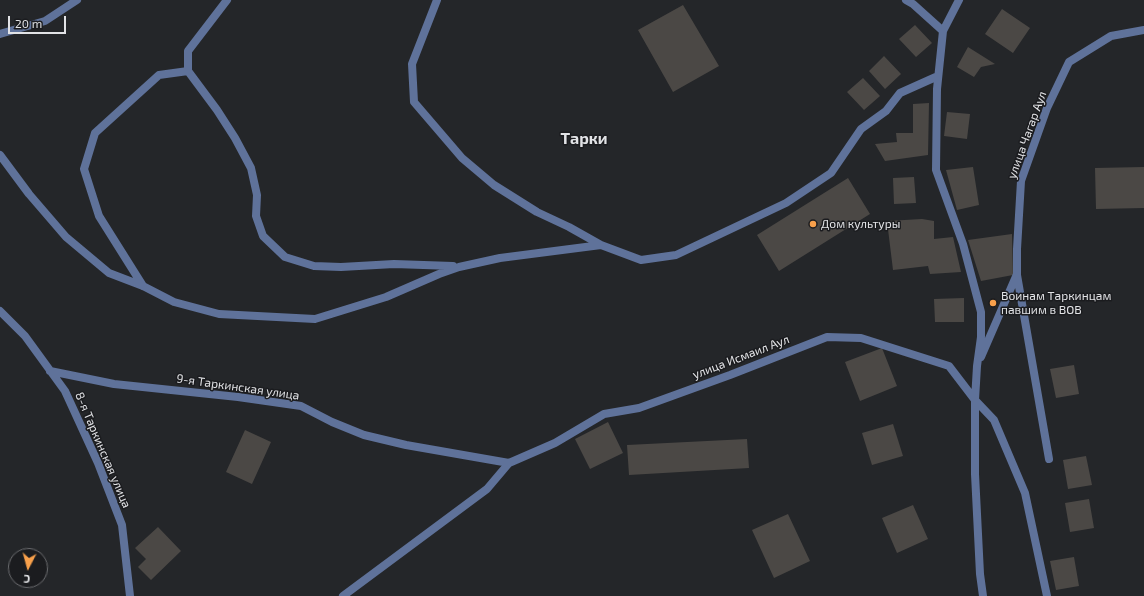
<!DOCTYPE html>
<meta charset="utf-8">
<style>
body{margin:0}
#map{position:relative;width:1144px;height:596px;overflow:hidden;background:#242629;font-family:"Exo 2",sans-serif}
canvas{display:block}
.north{position:absolute;left:8px;top:548px;width:40px;height:40px;box-sizing:border-box;background:#1b1c1f;border:1px solid #6b6c6f;border-radius:50%;rotate:186deg;font-size:11px;font-weight:700;line-height:16px;text-align:center;color:#e2e3e6}
.north::after{content:'';display:block;margin:auto;width:14px;height:18px;background:#f8a04b;clip-path:polygon(50% 0,100% 100%,50% 72%,0 100%)}
.scale{position:absolute;left:8px;top:16px;width:58px;height:18px;box-sizing:border-box;border:2px solid #e2e3e6;border-top:0;padding-left:5px;font-size:12px;line-height:14px;white-space:nowrap;color:#e2e3e6;-webkit-text-stroke:3px #1b1c1f;paint-order:stroke}
</style>
<div id="map">
<canvas width="1144" height="596"></canvas>
<div class="north">С</div>
<div class="scale">20 m</div>
</div>
<script>
const ctx = document.querySelector('canvas').getContext('2d');
ctx.lineJoin = 'round';
function fillPath(path, color) {
  ctx.fillStyle = color;
  ctx.fill(path, 'evenodd');
}
function poly(rows) {
  const path = new Path2D();
  for (const r of rows) {
    path.moveTo(r[0], r[1]);
    for (let i = 2; i < r.length; i += 2) path.lineTo(r[i], r[i + 1]);
  }
  return path;
}
function strokePath(path, color, width, dash) {
  ctx.strokeStyle = color;
  ctx.lineWidth = width;
  ctx.lineCap = dash ? 'butt' : 'round';
  ctx.setLineDash(dash || []);
  ctx.stroke(path);
}
function write(font, color, halo, rows, align = 'center') {
  ctx.font = font + ' "Exo 2",sans-serif';
  ctx.lineWidth = 3;
  ctx.setLineDash([]);
  ctx.textBaseline = 'middle';
  ctx.strokeStyle = halo;
  ctx.fillStyle = color;
  for (const [text, x, y, turn = 0] of rows) {
    ctx.save();
    ctx.translate(x, y);
    ctx.rotate((+turn || 0) * Math.PI / 180);
    ctx.textAlign = isNaN(turn) ? turn : align;
    if (halo) ctx.strokeText(text, 0, 0);
    ctx.fillText(text, 0, 0);
    ctx.restore();
  }
}
const building = poly([
 [683,5,719,66,673,92,638,30],
 [1002,9,1030,28,1013,53,985,34],
 [915,25,932,43,916,57,899,39],
 [968,47,995,64,981,67,974,77,957,67],
 [884,56,901,74,885,89,869,71],
 [863,78,880,96,864,110,847,92],
 [929,103,928,155,885,161,875,144,897,142,896,133,913,133,913,104],
 [947,112,970,114,967,139,944,136],
 [973,167,979,205,957,210,946,170],
 [1144,167,1144,208,1096,209,1095,168],
 [914,177,916,203,894,204,893,178],
 [848,178,870,214,779,271,757,235],
 [922,219,934,221,934,239,953,237,961,272,930,274,928,266,893,270,887,221],
 [1012,234,1013,275,981,281,968,240],
 [964,298,964,322,935,322,934,299],
 [882,348,897,386,860,401,845,362],
 [1074,365,1079,394,1056,398,1050,369],
 [608,422,623,453,590,469,575,439],
 [893,424,903,456,872,465,862,433],
 [245,430,271,442,252,484,226,472],
 [747,439,749,468,629,475,627,445],
 [1086,456,1092,485,1068,489,1063,460],
 [1089,499,1094,528,1070,532,1065,503],
 [913,505,928,539,897,553,882,518],
 [788,514,810,561,774,578,752,530],
 [158,527,181,551,151,580,138,567,146,559,135,548],
 [1074,557,1079,586,1056,590,1050,561]
]);
const street = poly([
 [227,0,188,51,188,71,217,110,235,138,251,168,257,195,256,216,263,236,285,257,314,266,341,267,394,264,453,266],
 [437,0,412,64,414,102,462,158,494,185,537,212,569,227,601,245],
 [906,0,913,4,943,31],
 [959,0,943,31,937,89,936,170,963,244,981,312,981,337,977,366,975,400,975,474,980,574,983,596],
 [0,34,45,21,77,0],
 [0,155,29,194,66,237,109,273,143,286,174,302,219,314,315,319,386,297,439,274,459,267,500,258,601,245,641,260,676,255,786,203,831,173,861,129,886,111,900,93,938,76],
 [1017,275,1049,459],
 [143,286,99,216,84,169,95,133,159,75,188,71],
 [0,311,25,336,65,391,98,463,122,525,130,596],
 [981,357,1017,274,1017,249,1021,181,1047,108,1069,62,1111,36,1144,30],
 [50,371,114,384,238,397,301,406,332,422,364,435,406,445,509,463,487,489,343,596],
 [509,463,555,443,604,414,639,408,730,375,827,337,861,338,949,366,975,400,994,420,1025,493,1047,596]
]);
const markers = [
 [813,224,4,"#f8a04b"],
 [993,303,4,"#f8a04b"]
];
const streetNames = [
 ["улица Чагар Аул",1027,135,-70],
 ["улица Исмаил Аул",741,357,-21],
 ["9-я Таркинская улица",238,387,8],
 ["8-я Таркинская улица",103,450,67]
];
const poiNames = [
 ["Дом культуры",821,224],
 ["Воинам Таркинцам",1001,296],
 ["павшим в ВОВ",1001,310]
];
const districtNames = [
 ["Тарки",584,139]
];
fillPath(building, '#4b4845');
strokePath(street, '#5f729a', 8);
for (const [x, y, r, color] of markers) {
  const dot = new Path2D();
  dot.arc(x, y, r, 0, 2 * Math.PI);
  ctx.fillStyle = color;
  ctx.fill(dot);
  strokePath(dot, '#1b1c1f', 1.5);
}
write('12px', '#e2e3e6', '#1b1c1f', streetNames);
write('12px', '#e2e3e6', '#1b1c1f', poiNames, 'left');
write('bold 16px', '#e2e3e6', '#1b1c1f', districtNames);
</script>
